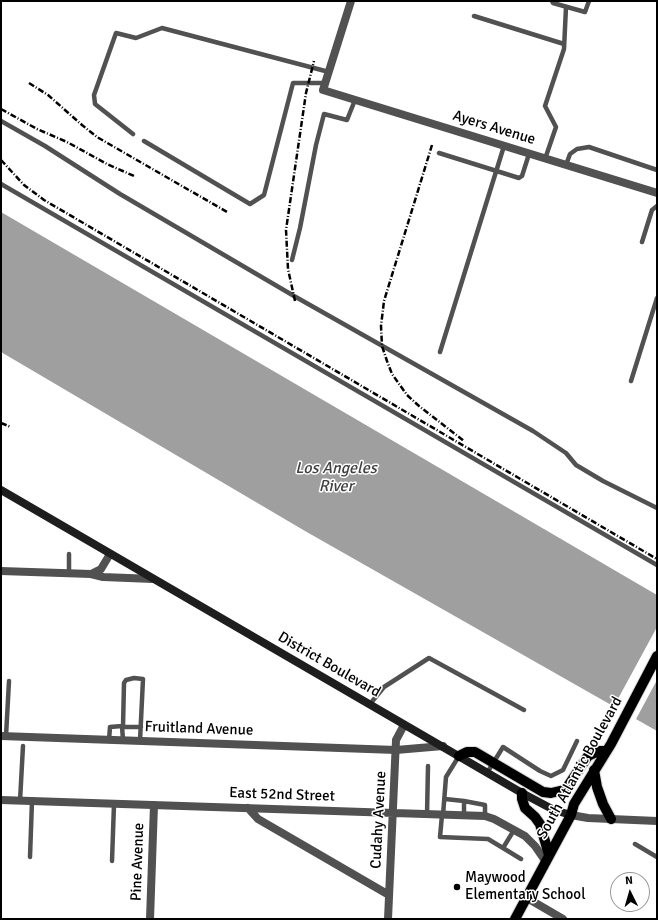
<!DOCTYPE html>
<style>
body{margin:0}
#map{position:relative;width:658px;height:920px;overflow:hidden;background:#fff;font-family:Signika,sans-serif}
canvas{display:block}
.frame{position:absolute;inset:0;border:2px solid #000;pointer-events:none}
.north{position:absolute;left:610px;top:872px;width:40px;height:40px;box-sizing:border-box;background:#fff;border:1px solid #999;border-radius:50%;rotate:355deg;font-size:11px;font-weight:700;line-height:16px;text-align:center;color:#000}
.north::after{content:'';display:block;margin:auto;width:14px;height:18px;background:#000;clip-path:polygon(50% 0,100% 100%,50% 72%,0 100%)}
</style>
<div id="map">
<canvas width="658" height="920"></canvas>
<div class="frame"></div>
<div class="north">N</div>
</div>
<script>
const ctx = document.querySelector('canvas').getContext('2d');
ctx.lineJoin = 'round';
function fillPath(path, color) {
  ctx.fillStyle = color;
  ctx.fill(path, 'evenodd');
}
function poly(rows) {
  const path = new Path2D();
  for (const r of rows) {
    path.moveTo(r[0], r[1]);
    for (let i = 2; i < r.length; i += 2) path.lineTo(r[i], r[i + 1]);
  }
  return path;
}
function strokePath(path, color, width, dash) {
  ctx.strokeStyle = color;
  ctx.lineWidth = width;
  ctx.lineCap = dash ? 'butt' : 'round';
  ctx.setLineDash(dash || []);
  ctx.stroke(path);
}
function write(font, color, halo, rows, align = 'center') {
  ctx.font = font + ' Signika,sans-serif';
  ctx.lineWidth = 3;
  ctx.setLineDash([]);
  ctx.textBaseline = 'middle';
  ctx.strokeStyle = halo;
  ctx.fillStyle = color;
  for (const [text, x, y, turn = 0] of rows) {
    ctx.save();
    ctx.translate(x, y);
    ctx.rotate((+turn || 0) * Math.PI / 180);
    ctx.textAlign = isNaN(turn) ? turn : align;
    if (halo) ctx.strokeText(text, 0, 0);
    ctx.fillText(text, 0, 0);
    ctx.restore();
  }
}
const water = poly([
 [1,212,657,595,657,731,305,531,1,352]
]);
const pier = poly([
 [657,627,657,680,635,721,613,708]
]);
const service = poly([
 [552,1,553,3,585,12,589,1],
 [474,16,564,44],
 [1,121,45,146,120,194,294,296,533,431,566,453,576,465,603,481,657,508],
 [133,134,95,104,94,95,116,33,136,38,162,28,329,72],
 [144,141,250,204,264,195,293,83,325,83],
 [439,153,519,178,522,176,529,154],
 [545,159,556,127,545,106,564,49,566,7],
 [566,165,570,154,577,149,589,147,657,170],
 [1,184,657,565],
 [642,242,652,210,657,206],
 [292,260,300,228,316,145,324,114,347,120,355,100],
 [440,352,504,146],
 [631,381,657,298],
 [69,574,69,554],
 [370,704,384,687,429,658,524,710],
 [6,736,9,681],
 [109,740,110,727,122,726,123,740],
 [140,741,143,679,134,678,126,680,124,683,123,727,141,727],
 [487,773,503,747,540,771,551,776,563,770,577,741],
 [445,799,464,801,464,816],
 [20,801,23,746],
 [464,801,485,805,485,816],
 [427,815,428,766],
 [442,815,440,837,488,839,503,848],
 [443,815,446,777,459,756],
 [514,830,503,848,521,859],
 [635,844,657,857],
 [30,857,32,801],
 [112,861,114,804]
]);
const minor = poly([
 [351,1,323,90,657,193],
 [1,571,91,574,103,577,153,579],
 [91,574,101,569,110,554],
 [1,800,485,816,494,819,525,836,535,846,546,862],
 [248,808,258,819,389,895],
 [527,898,563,919],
 [150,919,154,805],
 [388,919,396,740,404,725]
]);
const tertiary = poly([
 [1,736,396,750,443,746],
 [571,815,588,818,657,821]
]);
const secondary = poly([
 [1,490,522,793,554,810,571,815]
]);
const primary = poly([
 [459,756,467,752,475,752,543,792,551,793,564,790,568,786,588,756,599,751,606,751],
 [594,770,597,787,603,804,611,819],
 [522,793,522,799,525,808,535,817,540,824,549,855],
 [515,919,571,815,574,804,611,744,657,656]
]);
const rail = poly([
 [29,83,48,95,82,125,97,137,227,212],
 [1,109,37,129,67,142,107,164,134,176],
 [432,145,384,301,381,326,382,346,387,361,392,374,407,395,419,406,464,441],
 [1,160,24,185,44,200,657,559],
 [295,301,288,269,286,230,306,93,314,61],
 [1,423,11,427]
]);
const markers = [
 [457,887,4,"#000"]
];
const streetNames = [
 ["Ayers Avenue",494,128,17],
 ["District Boulevard",329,665,30],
 ["Fruitland Avenue",199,729,2],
 ["South Atlantic Boulevard",580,768,-61],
 ["East 52nd Street",282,795,2],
 ["Cudahy Avenue",379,820,-87],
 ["Pine Avenue",138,862,-88]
];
const poiNames = [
 ["Maywood",465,878],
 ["Elementary School",465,895]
];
const waterNames = [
 ["Los Angeles",336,469],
 ["River",336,487]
];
fillPath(water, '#9f9f9f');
fillPath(pier, '#fff');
strokePath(primary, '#dbdbdb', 12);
strokePath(service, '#515151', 4.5);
strokePath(minor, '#515151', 8);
strokePath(tertiary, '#515151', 8);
strokePath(secondary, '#1e1e1e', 8);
strokePath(primary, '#000', 10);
strokePath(rail, '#000', 2.5, [6, 2, 1, 2]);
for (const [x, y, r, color] of markers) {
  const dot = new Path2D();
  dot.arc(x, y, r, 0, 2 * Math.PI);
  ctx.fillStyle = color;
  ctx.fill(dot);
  strokePath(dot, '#fff', 1.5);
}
write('15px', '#000', '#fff', streetNames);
write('15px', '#000', '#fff', poiNames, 'left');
write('italic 16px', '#404040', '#fff', waterNames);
</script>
